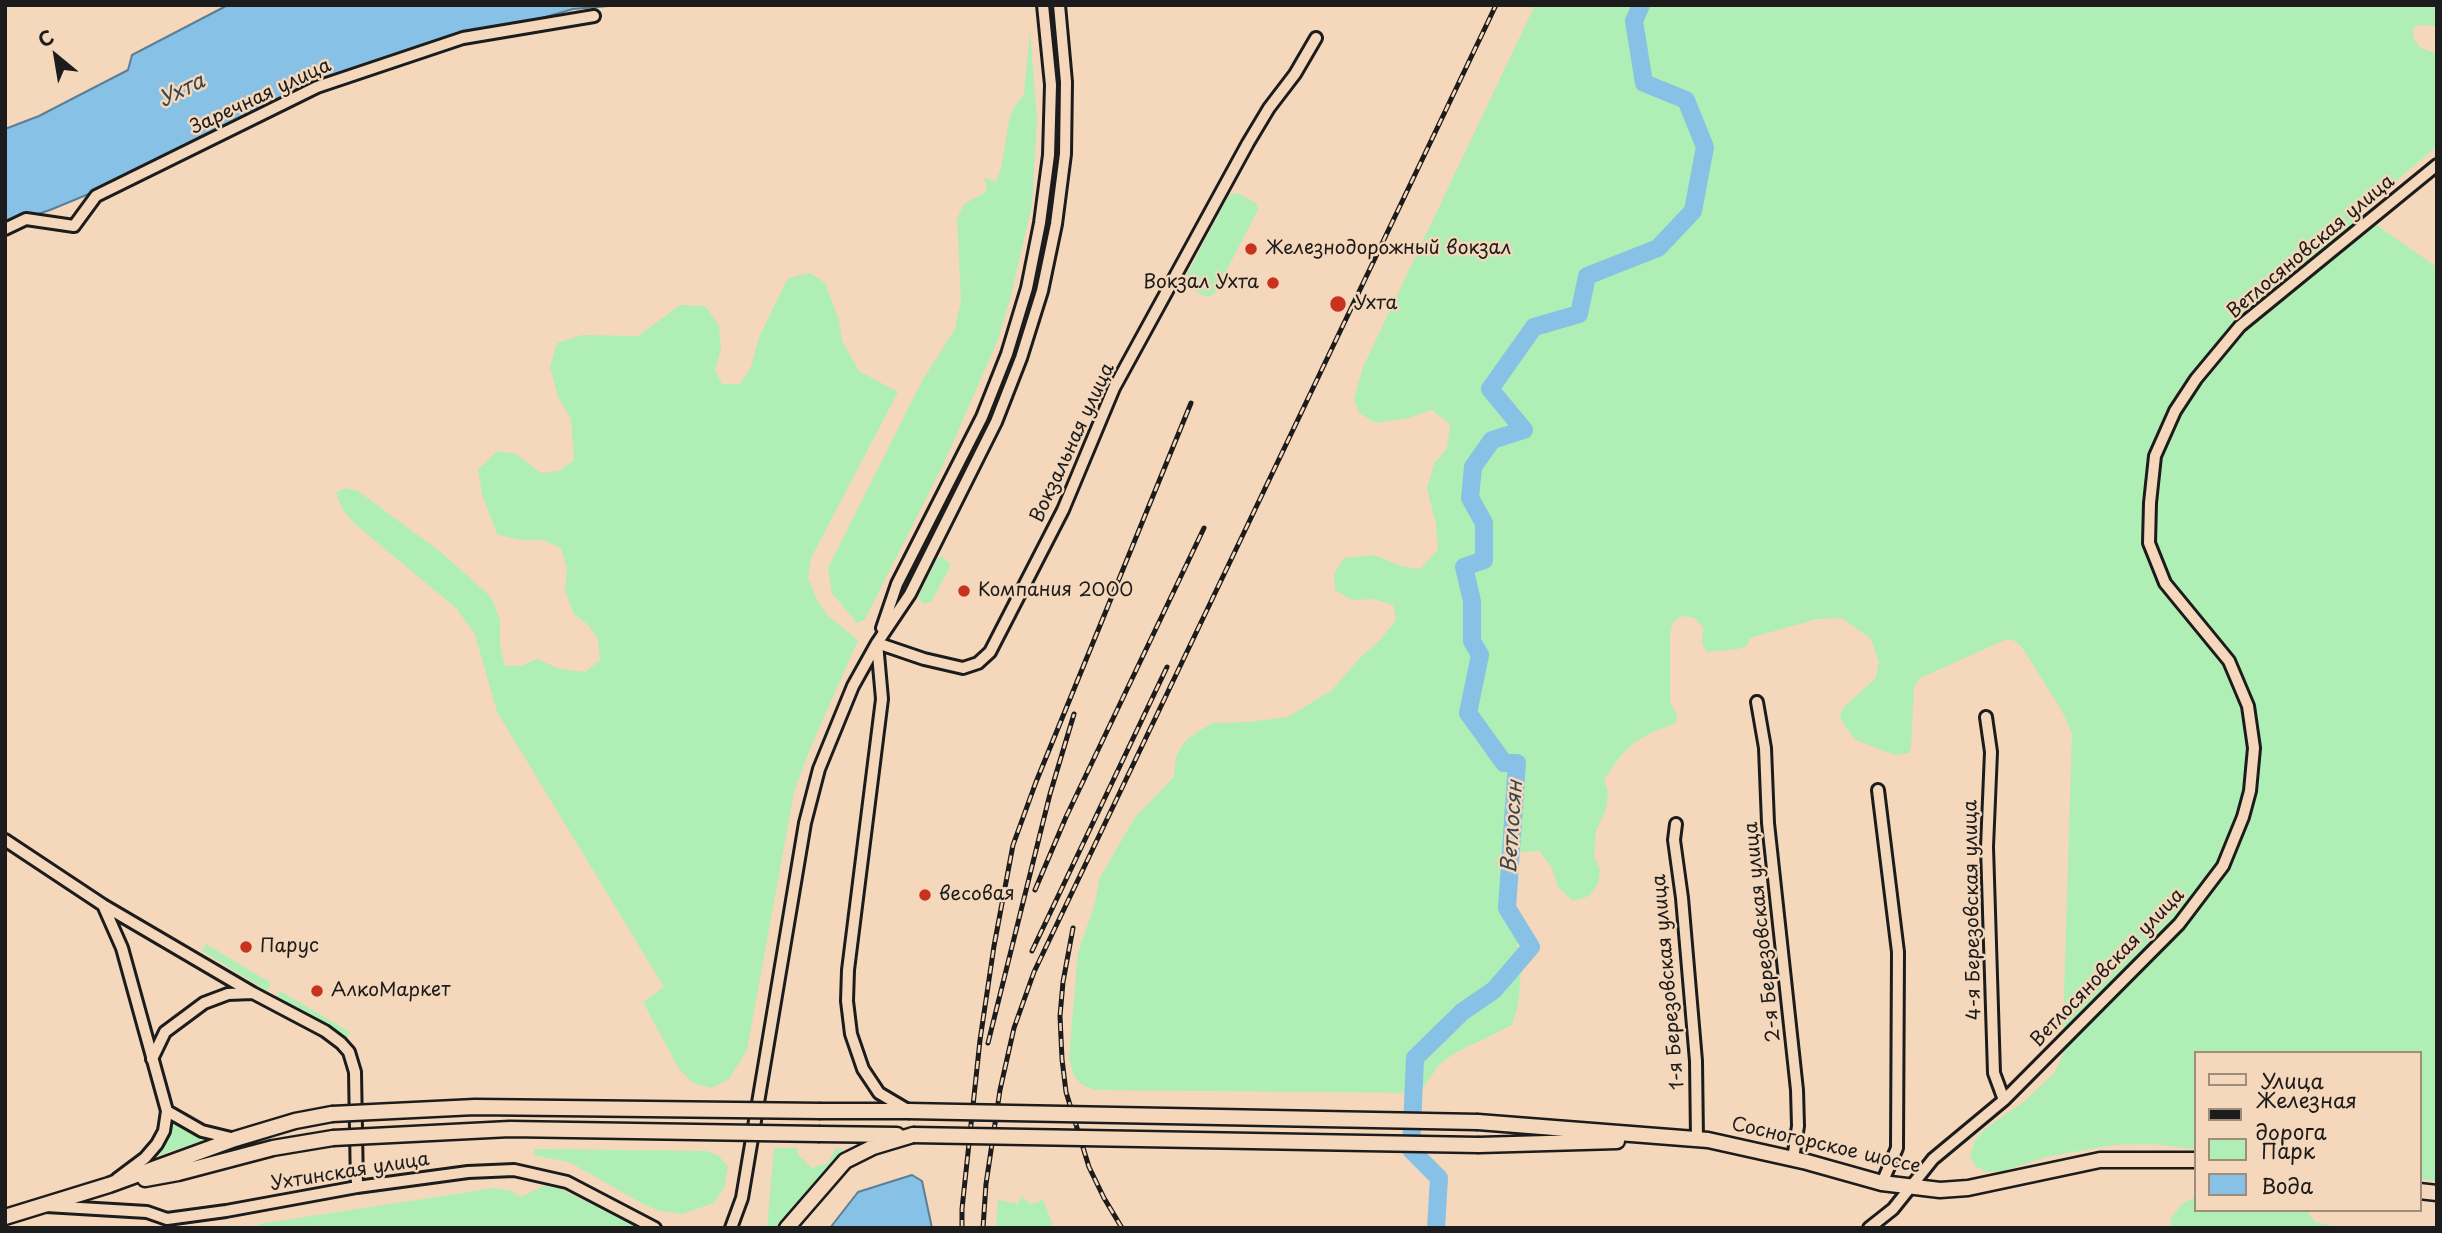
<!DOCTYPE html>
<meta charset="utf-8">
<style>
body{margin:0}
#map{position:relative;width:2442px;height:1233px;overflow:hidden;background:#f5d8bb;font-family:"Playpen Sans",sans-serif}
canvas{display:block}
.frame{position:absolute;inset:0;border:7px solid #1c1c1c;pointer-events:none}
.legend{position:absolute;left:2194px;top:1051px;width:228px;height:161px;box-sizing:border-box;background:#f5d8bb;border:2px solid #9e8d7b;margin:0;padding:9px 12px;list-style:none;font-size:21px;color:#1c1c1c}
.legend li{display:flex;align-items:center;gap:14px;height:35px}
.legend b{width:35px;border:2px solid #9e8d7b}
.north{position:absolute;left:21px;top:21px;width:70px;height:70px;-webkit-text-stroke:5px #f5d8bb;paint-order:stroke;rotate:330deg;font-size:19px;font-weight:700;line-height:28px;text-align:center;color:#1c1c1c}
.north::after{content:'';display:block;margin:auto;width:24px;height:32px;background:#1c1c1c;clip-path:polygon(50% 0,100% 100%,50% 72%,0 100%)}
</style>
<div id="map">
<canvas width="2442" height="1233"></canvas>
<div class="frame"></div>
<ul class="legend">
<li><b style="height:9px;background:#f5d8bb"></b>Улица</li>
<li><b style="height:9px;background:#1c1c1c"></b>Железная дорога</li>
<li><b style="height:19px;background:#afeeb5"></b>Парк</li>
<li><b style="height:19px;background:#87c1e6"></b>Вода</li>
</ul>
<div class="north">С</div>
</div>
<script>
const ctx = document.querySelector('canvas').getContext('2d');
ctx.lineJoin = 'round';
function fillPath(path, color) {
  ctx.fillStyle = color;
  ctx.fill(path, 'evenodd');
}
function poly(rows) {
  const path = new Path2D();
  for (const r of rows) {
    path.moveTo(r[0], r[1]);
    for (let i = 2; i < r.length; i += 2) path.lineTo(r[i], r[i + 1]);
  }
  return path;
}
function strokePath(path, color, width, dash) {
  ctx.strokeStyle = color;
  ctx.lineWidth = width;
  ctx.lineCap = dash ? 'butt' : 'round';
  ctx.setLineDash(dash || []);
  ctx.stroke(path);
}
function write(font, color, halo, rows, align = 'center') {
  ctx.font = font + ' "Playpen Sans",sans-serif';
  ctx.lineWidth = 5;
  ctx.setLineDash([]);
  ctx.textBaseline = 'middle';
  ctx.strokeStyle = halo;
  ctx.fillStyle = color;
  for (const [text, x, y, turn = 0] of rows) {
    ctx.save();
    ctx.translate(x, y);
    ctx.rotate((+turn || 0) * Math.PI / 180);
    ctx.textAlign = isNaN(turn) ? turn : align;
    if (halo) ctx.strokeText(text, 0, 0);
    ctx.fillText(text, 0, 0);
    ctx.restore();
  }
}
const green = poly([
 [1535,5,2437,5,2437,34,2435,26,2418,25,2414,27,2413,38,2421,48,2437,54,2437,146,2359,213,2437,267,2437,1181,2419,1179,2419,1053,2195,1053,2195,1149,2150,1144,2113,1145,2046,1157,2003,1171,1986,1172,1975,1166,1970,1156,1975,1140,1985,1129,2026,1100,2055,1072,2069,1040,2063,1027,2072,733,2061,709,2021,646,2015,641,2007,639,1920,678,1914,688,1911,748,1909,753,1895,755,1856,740,1846,728,1840,717,1843,708,1875,679,1879,662,1871,639,1842,618,1817,619,1750,638,1747,646,1738,649,1707,652,1702,644,1703,627,1694,618,1682,616,1673,622,1670,633,1670,701,1677,715,1676,723,1653,732,1635,742,1623,753,1604,779,1608,792,1606,810,1596,831,1594,855,1600,871,1598,884,1589,896,1573,901,1558,887,1551,866,1539,851,1520,852,1509,875,1521,973,1518,1005,1512,1025,1455,1053,1440,1064,1419,1093,1094,1090,1081,1084,1073,1074,1069,1058,1078,952,1094,907,1100,877,1136,816,1174,777,1176,756,1186,740,1212,723,1248,722,1288,717,1332,690,1359,659,1381,639,1396,620,1393,605,1374,599,1352,600,1335,590,1334,574,1344,558,1374,555,1401,566,1420,569,1438,550,1436,524,1427,489,1434,464,1447,448,1450,424,1432,410,1408,418,1376,423,1359,413,1354,399,1363,367],
 [1030,30,1037,120,1032,205,1010,299,997,342,943,465,865,619,857,623,832,593,828,568,922,381,955,329,961,301,957,218,964,204,984,193,987,187,984,178,996,181,1001,169,1009,121,1013,109,1024,94],
 [1237,193,1256,203,1258,210,1214,294,1207,297,1185,287,1184,280,1229,195],
 [810,273,825,283,839,320,842,341,859,371,898,392,811,558,808,579,818,602,828,616,858,640,810,749,794,792,747,1050,729,1079,711,1088,693,1083,679,1069,643,1002,664,987,497,712,475,634,456,608,355,524,342,509,336,493,345,488,358,491,442,553,491,597,500,620,500,646,505,666,521,666,537,659,560,669,585,672,600,660,598,639,586,623,574,614,565,591,567,568,561,548,542,540,519,540,497,534,482,494,478,469,498,451,516,454,541,473,559,471,574,460,571,419,558,397,550,367,557,343,582,335,638,336,680,305,705,306,719,325,721,349,715,370,722,384,740,384,751,367,759,337,788,278],
 [942,556,951,565,931,602,923,604,918,597,937,559],
 [206,944,271,983,267,991,202,951],
 [280,991,350,1032,347,1038,277,997],
 [172,1115,182,1127,210,1138,157,1156,171,1131],
 [774,1148,797,1148,798,1155,812,1168,828,1163,836,1148,842,1149,845,1153,782,1228,767,1228],
 [535,1149,707,1151,719,1156,728,1167,724,1188,714,1203,682,1214,661,1211,647,1206,569,1162,537,1156,533,1154],
 [543,1186,557,1187,634,1225,635,1228,255,1228,259,1224,495,1188,512,1191,517,1196,523,1196],
 [1021,1196,1030,1204,1039,1202,1042,1198,1052,1222,1052,1228,996,1228,998,1200,1018,1204],
 [2195,1197,2195,1210,2306,1210,2315,1222,2342,1228,2170,1228,2171,1218,2182,1204]
]);
const water = poly([
 [228,5,620,5,573,9,316,83,96,191,50,210,5,225,5,129,39,116,128,70,132,55,228,5],
 [912,1175,922,1181,932,1228,830,1228,858,1192,912,1175]
]);
const river = poly([
 [1436,1228,1439,1178,1411,1150,1415,1058,1462,1012,1494,990,1531,947,1507,908,1517,763,1504,763,1468,713,1480,655,1472,641,1472,601,1464,567,1484,560,1484,523,1470,498,1473,467,1492,440,1524,430,1490,389,1534,327,1579,314,1587,276,1658,248,1693,211,1705,147,1686,100,1644,83,1634,21,1641,5]
]);
const minor = poly([
 [5,229,26,219,74,226,96,196,317,87,463,38,594,16],
 [882,628,897,584,982,417,1007,354,1027,288,1040,223,1049,155,1051,85,1043,5],
 [877,643,882,699,848,970,847,1001,851,1034,863,1069,879,1093,906,1109],
 [877,643,924,659,963,668,978,663,990,652,1063,510,1114,388,1248,143,1269,108,1295,74,1316,38],
 [1757,702,1765,748,1768,823,1797,1090,1798,1126,1793,1159],
 [1986,717,1991,752,1987,847,1994,1073,2004,1100],
 [1878,790,1898,952,1897,1148,1882,1183],
 [1676,824,1674,840,1682,898,1696,1061,1697,1139],
 [5,840,103,905,253,993,325,1031,341,1043,349,1052,355,1072,357,1187],
 [103,905,122,948,167,1111,164,1131,157,1144,145,1158,117,1179],
 [152,1059,165,1032,204,1003,228,994,253,993],
 [167,1111,202,1131,235,1139],
 [46,1206,147,1212,167,1219,226,1211,357,1187,468,1172,514,1170,567,1182,655,1228],
 [731,1228,742,1198,805,823,819,769,853,686,877,643,910,594,996,422,1021,358,1042,291,1056,224,1065,154,1066,82,1059,5],
 [1869,1228,1893,1209,1933,1159,2004,1100,2179,924,2223,866,2243,817,2250,791,2254,748,2248,706,2229,661,2165,583,2149,543,2150,503,2155,456,2175,411,2196,379,2240,326,2437,165]
]);
const major = poly([
 [821,1111,908,1111],
 [1478,1122,1708,1140,1807,1162,1882,1183,1940,1190,1968,1188,2100,1160,2195,1160],
 [820,1134,897,1135],
 [1479,1145,1617,1141],
 [145,1179,178,1173,273,1148,333,1138],
 [2419,1191,2437,1193],
 [5,1217,109,1185,235,1139,295,1121,332,1114],
 [787,1228,845,1161,873,1147,913,1135]
]);
const rail = poly([
 [1035,890,1066,817,1204,528],
 [1073,928,1063,982,1060,1016,1062,1059,1066,1092,1089,1167,1104,1198,1122,1228],
 [1032,951,1167,667],
 [988,1043,1050,794,1074,714],
 [962,1228,962,1209,980,1040,994,946,1013,845,1036,782,1191,403],
 [983,1228,986,1184,1000,1090,1014,1028,1034,972,1496,5]
]);
const majorBridge = poly([
 [908,1111,1478,1122],
 [332,1114,475,1107,821,1111],
 [913,1135,1479,1145],
 [333,1138,510,1129,820,1134]
]);
const markers = [
 [1251,249,7,"#c8321e"],
 [1273,283,7,"#c8321e"],
 [1338,304,9,"#c8321e"],
 [964,591,7,"#c8321e"],
 [925,895,7,"#c8321e"],
 [246,947,7,"#c8321e"],
 [317,991,7,"#c8321e"]
];
const streetNames = [
 ["Заречная улица",261,97,-25],
 ["Ветлосяновская улица",2311,247,-40],
 ["Вокзальная улица",1073,443,-65],
 ["4-я Березовская улица",1973,910,-91],
 ["2-я Березовская улица",1763,932,-96],
 ["Ветлосяновская улица",2108,968,-46],
 ["1-я Березовская улица",1669,982,-95],
 ["Сосногорское шоссе",1826,1146,13],
 ["Ухтинская улица",350,1172,-9]
];
const poiNames = [
 ["Железнодорожный вокзал",1265,249],
 ["Вокзал Ухта",1259,283,"right"],
 ["Ухта",1354,304],
 ["Компания 2000",978,591],
 ["весовая",939,895],
 ["Парус",260,947],
 ["АлкоМаркет",331,991]
];
const waterNames = [
 ["Ухта",182,91,-26],
 ["Ветлосян",1513,827,-86]
];
fillPath(green, '#afeeb5');
fillPath(water, '#87c1e6');
strokePath(water, '#5c7f95', 2);
strokePath(river, '#87c1e6', 18);
strokePath(minor, '#1c1c1c', 16);
strokePath(major, '#1c1c1c', 19);
strokePath(minor, '#f5d8bb', 10);
strokePath(major, '#f5d8bb', 14);
strokePath(rail, '#1c1c1c', 5);
strokePath(rail, '#f5d8bb', 2.5, [8]);
strokePath(majorBridge, '#1c1c1c', 19, []);
strokePath(majorBridge, '#f5d8bb', 14);
for (const [x, y, r, color] of markers) {
  const dot = new Path2D();
  dot.arc(x, y, r, 0, 2 * Math.PI);
  ctx.fillStyle = color;
  ctx.fill(dot);
  strokePath(dot, '#f5d8bb', 2.5);
}
write('19px', '#1c1c1c', '#f5d8bb', streetNames);
write('19px', '#1c1c1c', '#f5d8bb', poiNames, 'left');
write('italic 21px', '#37454e', '#f5d8bb', waterNames);
</script>
